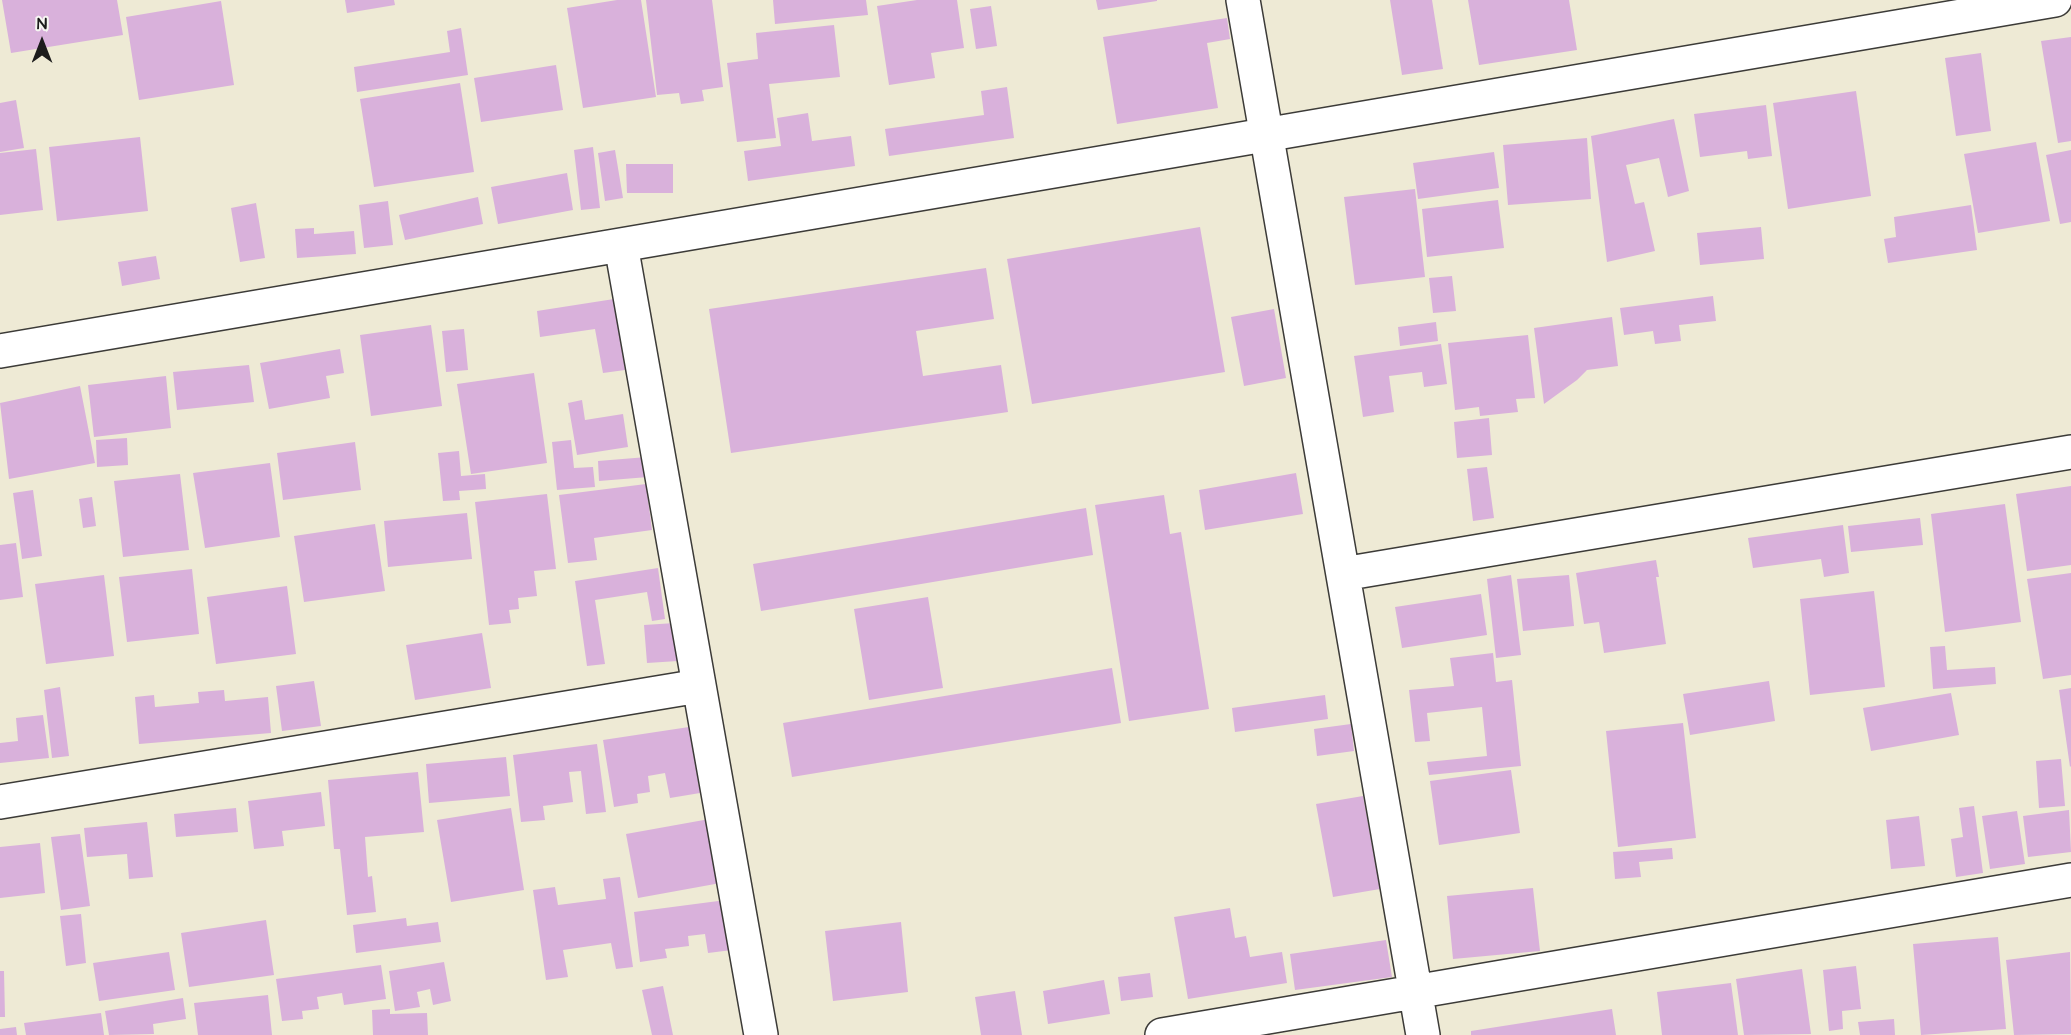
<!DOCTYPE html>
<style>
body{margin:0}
#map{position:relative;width:2071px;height:1035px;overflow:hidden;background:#eeead5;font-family:"Architects Daughter",sans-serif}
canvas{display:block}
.north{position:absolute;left:12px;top:12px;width:60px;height:60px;-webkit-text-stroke:4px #f6f6f2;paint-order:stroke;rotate:0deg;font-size:16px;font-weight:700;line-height:24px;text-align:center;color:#1c1c1c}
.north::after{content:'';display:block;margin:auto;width:21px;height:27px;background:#1c1c1c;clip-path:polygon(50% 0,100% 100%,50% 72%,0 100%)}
</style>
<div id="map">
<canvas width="2071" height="1035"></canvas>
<div class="north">N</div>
</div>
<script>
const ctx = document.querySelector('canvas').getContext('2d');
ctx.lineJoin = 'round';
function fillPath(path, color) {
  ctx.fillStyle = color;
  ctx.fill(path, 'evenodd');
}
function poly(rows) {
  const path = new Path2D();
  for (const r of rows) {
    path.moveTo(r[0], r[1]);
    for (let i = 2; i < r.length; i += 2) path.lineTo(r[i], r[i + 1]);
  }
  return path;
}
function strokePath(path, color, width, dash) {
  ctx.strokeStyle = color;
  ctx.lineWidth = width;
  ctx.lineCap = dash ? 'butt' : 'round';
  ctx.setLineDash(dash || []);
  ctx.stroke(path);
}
const building = poly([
 [2,0,117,0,123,35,11,53],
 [345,0,394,0,395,5,347,13],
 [617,0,641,0,656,97,583,108,567,8],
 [646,0,712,0,723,87,702,90,704,101,681,104,679,93,657,95],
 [773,0,866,0,868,15,775,24],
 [917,0,957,0,964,48,931,53,935,78,889,85,877,6],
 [1096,0,1157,0,1157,1,1098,10],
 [1390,0,1432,0,1443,69,1402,75],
 [1468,0,1569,0,1577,50,1479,65],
 [221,1,234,85,139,100,126,17],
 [991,6,997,46,976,49,970,9],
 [1227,18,1230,39,1207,43,1218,108,1117,124,1103,37],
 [834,25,840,77,769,84,776,138,737,142,727,63,758,59,756,33],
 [461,28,468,75,357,92,354,67,450,52,447,31],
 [2071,37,2071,141,2058,143,2041,41],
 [1981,53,1991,131,1956,136,1945,58],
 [556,65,563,110,481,122,474,78],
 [460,83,474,172,374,187,360,99],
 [1007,87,1014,138,889,156,885,129,984,115,981,91],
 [1856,91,1871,196,1788,209,1773,103],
 [16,100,24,148,0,152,0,103],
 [1766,105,1772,156,1748,159,1747,151,1700,157,1694,114],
 [808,113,812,141,851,136,855,166,748,181,744,151,781,146,777,118],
 [1674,119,1689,191,1668,197,1659,158,1626,165,1635,204,1644,202,1655,251,1607,262,1591,136],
 [140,137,148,211,57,221,49,147],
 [1587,138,1591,199,1508,205,1503,145],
 [2036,142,2050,221,1978,233,1964,154],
 [593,147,600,208,581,210,574,150],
 [36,149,43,210,0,215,0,153],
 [615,150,623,198,605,201,598,153],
 [2071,150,2071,222,2060,224,2046,155],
 [1494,152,1499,188,1418,199,1413,163],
 [626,164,673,164,673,193,627,193],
 [567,173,573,210,498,224,491,187],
 [1415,189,1425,277,1355,285,1344,197],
 [478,197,483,224,405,240,399,215],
 [1498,200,1504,248,1427,257,1422,209],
 [388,201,393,245,364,248,359,205],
 [256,203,265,258,240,262,231,208],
 [1971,205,1977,250,1888,263,1884,239,1896,237,1894,217],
 [1200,227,1225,372,1032,404,1007,259],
 [1761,227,1764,259,1700,265,1697,233],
 [314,228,314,234,354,231,356,254,297,258,295,229],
 [156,256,160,279,122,286,118,262],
 [986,268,994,319,916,331,923,376,1001,365,1008,412,731,453,709,309],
 [1452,276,1456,311,1433,313,1429,278],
 [1713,296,1716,321,1679,325,1681,341,1655,344,1653,331,1624,335,1620,308],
 [614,299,625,370,603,373,595,329,540,337,537,311],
 [1274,309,1286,378,1244,386,1231,317],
 [1612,317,1618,366,1587,370,1577,380,1544,404,1534,328],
 [1436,322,1438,341,1400,346,1398,327],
 [431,325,442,406,371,416,360,335],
 [464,329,468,370,446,372,442,331],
 [1528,335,1535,398,1516,399,1518,412,1480,416,1479,407,1455,410,1448,343],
 [1441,344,1447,384,1424,387,1422,372,1389,376,1394,412,1363,417,1354,356],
 [340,349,344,373,326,376,330,398,269,409,260,363],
 [249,365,254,402,177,410,173,372],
 [534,373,547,463,471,474,457,384],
 [166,376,171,428,94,437,88,385],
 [80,386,95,463,9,479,0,403],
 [582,400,585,420,623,414,628,447,577,455,568,403],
 [1489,418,1492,455,1457,458,1454,422],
 [127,438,128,465,97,467,96,440],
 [571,440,574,468,593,467,595,487,557,490,552,442],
 [355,442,361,490,283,500,277,453],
 [459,451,461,476,485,474,486,489,459,491,460,500,443,501,438,453],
 [647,457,648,477,599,481,598,461],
 [270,463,280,537,205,548,193,473],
 [1487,467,1494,518,1473,521,1467,469],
 [1296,473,1303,514,1205,530,1199,490],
 [180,474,189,550,123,557,114,481],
 [646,484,652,530,594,538,597,560,568,563,559,495],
 [2071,486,2071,565,2027,571,2016,494],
 [33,490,42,556,22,559,13,493],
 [547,494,556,569,534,571,537,596,518,598,519,609,509,610,511,623,489,625,475,502],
 [1164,495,1170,534,1181,532,1209,709,1129,721,1095,505],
 [92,497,96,526,83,528,79,499],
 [2005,504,2021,622,1945,632,1931,514],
 [1086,508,1093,555,761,611,753,564],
 [467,513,472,559,388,567,384,521],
 [1920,518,1923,545,1851,552,1848,526],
 [375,524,385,591,304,602,294,536],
 [1843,525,1849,573,1824,577,1821,559,1753,568,1748,538],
 [16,543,23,597,0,600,0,545],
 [1656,560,1659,577,1656,577,1666,644,1604,653,1599,622,1584,624,1576,573],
 [658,568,665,619,652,621,647,592,595,600,605,664,587,666,575,581],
 [192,569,199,634,127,642,119,577],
 [2071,573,2071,675,2043,679,2027,579],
 [104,575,114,656,46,664,35,584],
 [1511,575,1521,655,1496,658,1487,579],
 [1569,575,1574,626,1523,631,1517,579],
 [287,586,296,654,216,664,207,597],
 [1874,591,1885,687,1810,695,1800,599],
 [1481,594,1487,635,1402,648,1395,607],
 [928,597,943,688,869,700,854,609],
 [675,623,678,661,647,663,644,625],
 [482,633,491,688,415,700,406,645],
 [1945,646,1947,670,1995,667,1996,684,1933,689,1930,647],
 [1493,653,1496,682,1512,680,1521,766,1429,775,1427,762,1487,756,1482,707,1427,713,1430,741,1415,742,1409,690,1454,686,1450,658],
 [1112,668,1121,723,792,777,783,723],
 [314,681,321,726,282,731,276,686],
 [1769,681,1775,721,1690,735,1683,694],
 [60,687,69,756,52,758,44,690],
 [2071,688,2071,766,2070,767,2059,690],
 [224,690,225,701,268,697,271,733,139,744,135,697,154,695,155,707,199,703,198,692],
 [1951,693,1959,735,1871,751,1863,708],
 [1325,695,1328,719,1235,732,1232,708],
 [43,715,49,758,0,763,0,743,18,741,16,718],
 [1683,723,1696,838,1618,847,1606,731],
 [1351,724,1354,751,1317,756,1314,729],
 [689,727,700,793,670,798,665,773,648,776,650,792,637,794,638,803,614,807,603,740],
 [597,744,606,812,586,814,581,771,569,772,573,802,543,806,545,820,521,822,513,755],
 [506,757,510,796,429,803,426,764],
 [2061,759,2065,806,2039,808,2036,761],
 [1511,770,1520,833,1439,845,1430,781],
 [418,772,424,832,365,837,368,877,372,876,376,912,347,915,340,849,334,849,328,780],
 [321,792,325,826,282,831,284,846,254,849,248,801],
 [1363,796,1380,889,1333,897,1316,804],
 [1974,806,1983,873,1956,877,1951,839,1963,837,1959,808],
 [236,808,238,832,176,837,174,814],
 [511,808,524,890,451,902,437,820],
 [2069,810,2071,852,2028,857,2023,816],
 [2017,811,2025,864,1990,869,1982,816],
 [1919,816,1925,866,1891,869,1886,820],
 [715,818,726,882,638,898,626,834],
 [147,822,153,877,129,879,127,854,87,857,84,828],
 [80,834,90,906,61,910,51,837],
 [40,843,45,893,0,898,0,847],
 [1672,848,1673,859,1639,862,1641,877,1615,879,1613,852],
 [620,877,633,967,616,969,611,943,563,950,568,977,546,980,533,890,555,887,558,905,606,899,603,879],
 [1533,888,1540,951,1453,959,1447,896],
 [726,900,732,950,708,953,705,934,688,936,689,946,665,949,667,958,640,962,634,912],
 [1230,908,1235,938,1246,936,1250,957,1282,952,1287,983,1188,999,1174,917],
 [81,914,86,963,66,966,60,916],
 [406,918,407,926,438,922,441,942,356,953,353,925],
 [266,920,274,975,189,987,181,933],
 [901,922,908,992,833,1001,825,931],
 [1998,937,2006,1029,1921,1035,1913,944],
 [1386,940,1392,977,1295,990,1290,954],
 [169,952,175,990,99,1001,93,963],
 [2070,952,2071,1034,2014,1035,2006,960],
 [444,962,451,1001,433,1005,430,989,417,992,420,1007,395,1011,389,971],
 [381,965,386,999,344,1005,342,993,317,997,319,1009,302,1011,303,1019,282,1021,276,979],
 [1856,966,1861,1009,1842,1011,1843,1029,1829,1031,1823,970],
 [1802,969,1811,1034,1744,1035,1736,979],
 [0,971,4,971,5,1017,0,1017],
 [1150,973,1153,997,1121,1001,1118,977],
 [1104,980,1110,1014,1048,1024,1043,991],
 [1731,983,1738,1035,1662,1035,1657,992],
 [663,986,673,1035,652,1035,642,990],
 [1015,991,1022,1035,981,1035,975,997],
 [268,995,272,1035,198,1035,194,1003],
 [183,998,186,1019,153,1024,154,1034,109,1035,105,1011],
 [390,1009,390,1014,427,1013,428,1035,373,1035,372,1010],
 [1612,1009,1616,1035,1471,1035,1471,1031],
 [101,1013,104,1035,26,1035,24,1023],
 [1894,1019,1895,1035,1860,1035,1858,1022],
 [16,1027,17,1035,0,1035,0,1029]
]);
const minor = poly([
 [1243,0,1423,1035],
 [621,245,761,1035],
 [0,351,2055,0],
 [1343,574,2071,452],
 [0,802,699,686],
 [1162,1035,2071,880]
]);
fillPath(building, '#d9b1db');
strokePath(minor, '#3c3b38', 36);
strokePath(minor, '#fff', 33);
</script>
